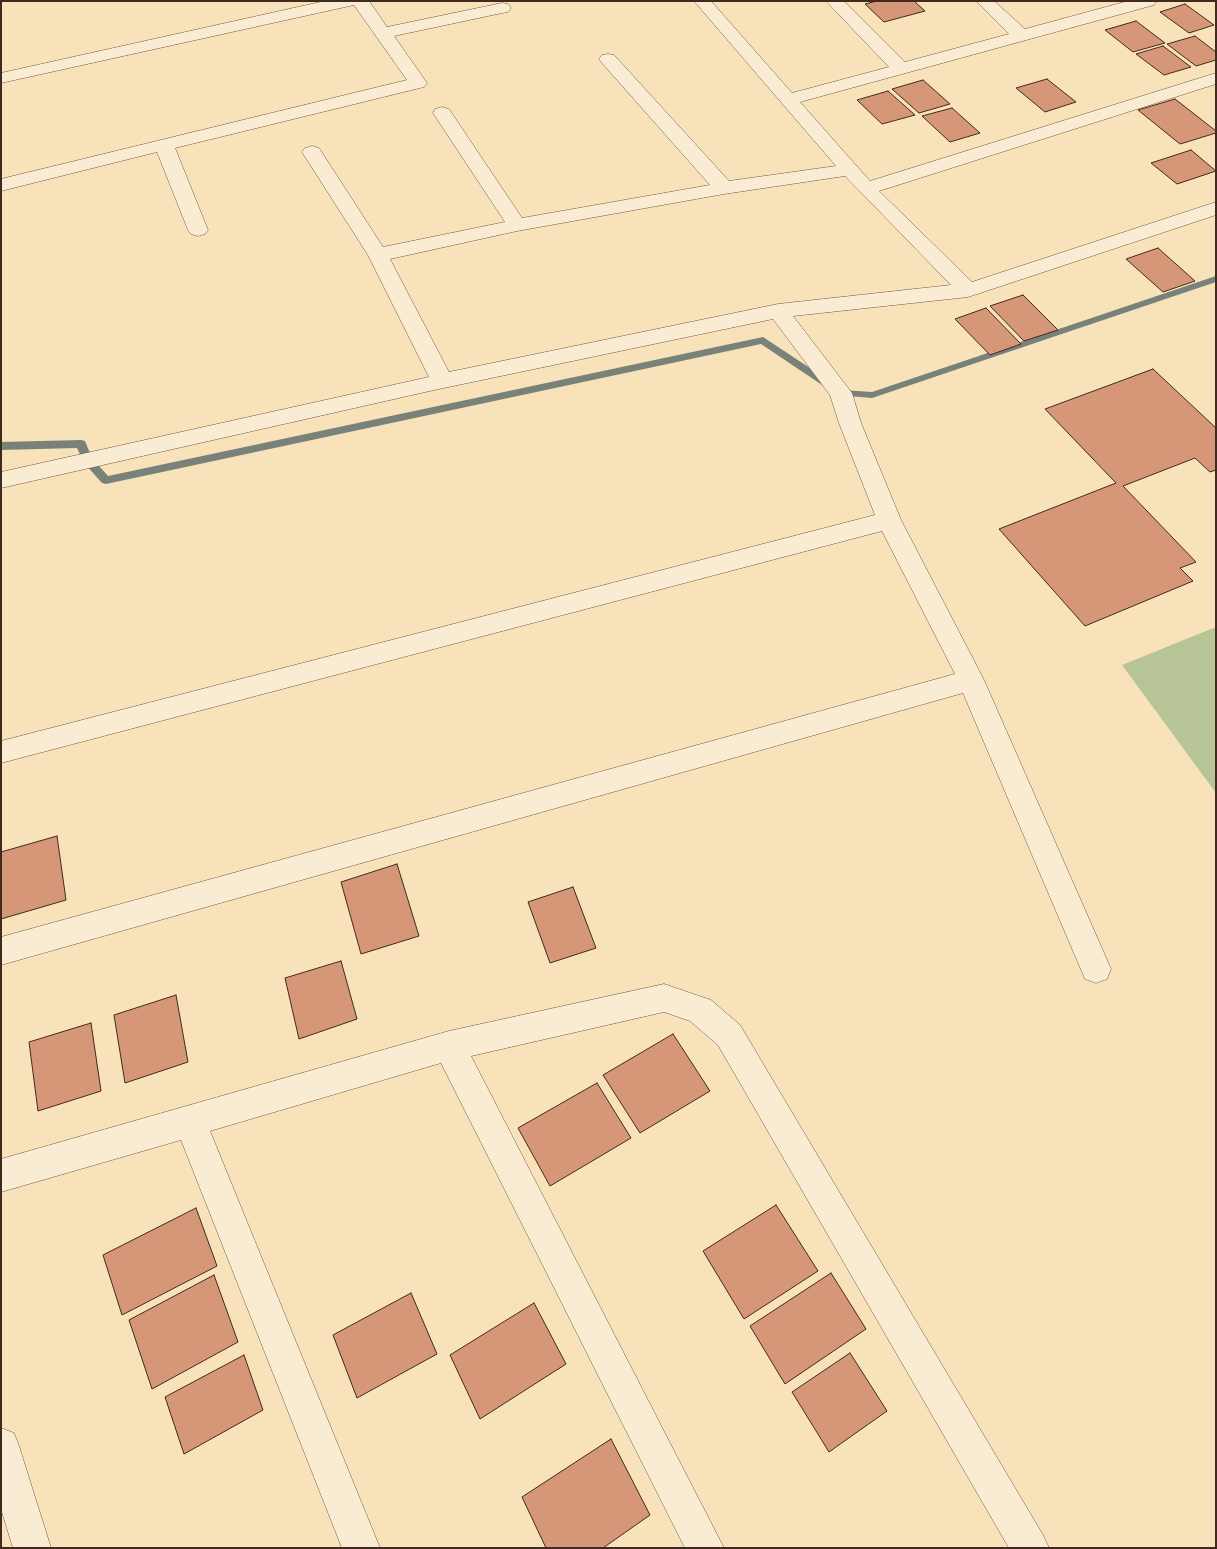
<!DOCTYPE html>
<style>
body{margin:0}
#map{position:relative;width:1217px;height:1549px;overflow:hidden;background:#f8e2ba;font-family:"EB Garamond",serif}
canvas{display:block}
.frame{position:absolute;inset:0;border:2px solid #42291f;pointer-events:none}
</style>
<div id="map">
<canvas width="1217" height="1549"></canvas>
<div class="frame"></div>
</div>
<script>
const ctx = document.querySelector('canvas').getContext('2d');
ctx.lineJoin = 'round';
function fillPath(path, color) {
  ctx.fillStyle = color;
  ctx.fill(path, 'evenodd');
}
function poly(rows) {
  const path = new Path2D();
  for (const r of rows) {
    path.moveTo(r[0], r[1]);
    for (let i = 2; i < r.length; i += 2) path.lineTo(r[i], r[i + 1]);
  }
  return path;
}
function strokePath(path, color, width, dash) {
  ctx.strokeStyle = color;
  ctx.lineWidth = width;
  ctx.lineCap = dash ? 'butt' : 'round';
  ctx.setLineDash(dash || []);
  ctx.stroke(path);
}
const green = poly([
 [1216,627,1216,793,1122,665]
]);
const stream = poly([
 [1216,276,1216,282,872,398,837,395,761,344,106,484,102,483,84,463,77,448,1,450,1,442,81,440,85,441,92,458,108,476,763,337,843,390,872,392,1216,276]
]);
const building = poly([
 [877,1,914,1,925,11,884,22,865,4,877,1],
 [1185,4,1214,25,1189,33,1160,12,1185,4],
 [1136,21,1165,43,1133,52,1105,30,1136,21],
 [1195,36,1216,52,1216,60,1196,66,1167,44,1195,36],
 [1163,46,1191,67,1164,75,1136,54,1163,46],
 [1047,79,1076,102,1045,112,1016,88,1047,79],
 [923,80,950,104,919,113,892,89,923,80],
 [888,91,915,115,882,124,857,100,888,91],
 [1175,99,1216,131,1216,133,1180,144,1138,110,1175,99],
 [952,108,980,133,950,142,922,116,952,108],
 [1191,150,1216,171,1177,184,1151,163,1191,150],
 [1158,248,1195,281,1163,292,1126,259,1158,248],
 [1023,295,1058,330,1024,341,990,306,1023,295],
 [986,308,1021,344,990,355,955,319,986,308],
 [1153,369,1216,428,1216,470,1210,472,1195,458,1123,486,1196,562,1180,568,1193,581,1085,626,999,529,1116,483,1045,409,1153,369],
 [57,836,66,900,1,919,1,852,57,836],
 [397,864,419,936,361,954,341,882,397,864],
 [573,887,596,948,550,963,528,902,573,887],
 [341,961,357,1019,299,1039,285,978,341,961],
 [176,995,188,1062,125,1083,114,1015,176,995],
 [91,1023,101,1091,38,1111,29,1042,91,1023],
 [673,1034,710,1091,640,1133,603,1075,673,1034],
 [597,1083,631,1138,550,1186,518,1128,597,1083],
 [776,1205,818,1271,744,1319,703,1251,776,1205],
 [196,1208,217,1266,122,1315,103,1255,196,1208],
 [831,1273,866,1329,785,1384,750,1326,831,1273],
 [214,1275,238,1342,152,1389,129,1320,214,1275],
 [411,1293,437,1354,357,1398,333,1335,411,1293],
 [534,1303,566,1364,480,1419,450,1355,534,1303],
 [850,1353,887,1411,829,1452,792,1392,850,1353],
 [244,1355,263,1410,184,1454,165,1397,244,1355],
 [611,1439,650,1515,603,1548,546,1548,522,1497,611,1439]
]);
const street = poly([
 [325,1,369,1,387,27,502,3,508,4,511,8,508,12,502,13,394,36,427,83,424,87,175,148,208,230,205,234,198,236,191,234,188,230,157,152,1,191,1,179,407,80,354,5,1,83,1,73,325,1],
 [694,1,711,1,792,93,889,67,826,1,844,1,905,62,1009,34,976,1,994,1,1025,29,1128,1,1156,1,1154,5,800,102,870,181,1216,73,1216,84,879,191,972,282,1216,202,1216,215,968,297,793,316,852,393,861,423,901,520,984,680,1111,969,1107,979,1096,983,1085,979,963,693,1,965,1,937,955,674,882,531,1,763,1,741,875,515,839,423,830,395,773,319,434,390,1,488,1,472,429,377,368,255,302,152,305,148,312,146,319,148,383,247,505,222,433,113,435,109,442,107,449,109,522,218,710,185,602,63,599,59,602,55,608,54,614,55,729,181,836,166,694,1],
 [845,176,951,285,778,304,449,372,390,259,517,231,724,194,845,176],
 [664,984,711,1000,740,1025,1043,1535,1049,1548,1009,1548,718,1045,690,1021,664,1012,471,1056,724,1548,685,1548,441,1063,210,1131,380,1548,342,1548,181,1140,1,1192,1,1159,449,1031,664,984],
 [1,1428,14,1433,19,1446,51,1548,13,1548,1,1509,1,1428]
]);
fillPath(green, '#b7c495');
fillPath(stream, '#798279');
fillPath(building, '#d69678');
strokePath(building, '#42291f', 1);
strokePath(street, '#705746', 1);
fillPath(street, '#faecd2');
</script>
